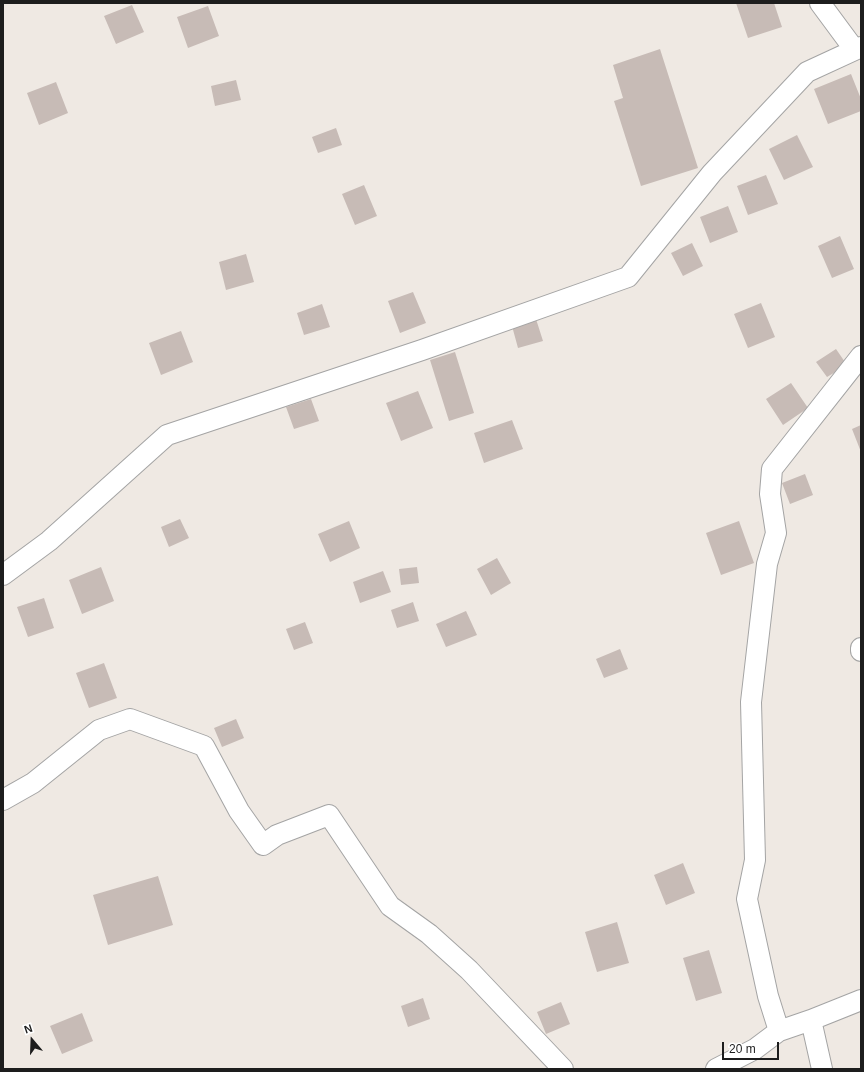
<!DOCTYPE html>
<style>
body{margin:0}
#map{position:relative;width:864px;height:1072px;overflow:hidden;background:#efe9e3;font-family:Arial,sans-serif}
canvas{display:block}
.frame{position:absolute;inset:0;border:4px solid #1d1d1d;pointer-events:none}
.north{position:absolute;left:12px;top:1020px;width:40px;height:40px;-webkit-text-stroke:3px #fff;paint-order:stroke;rotate:341deg;font-size:11px;font-weight:700;line-height:16px;text-align:center;color:#1d1d1d}
.north::after{content:'';display:block;margin:auto;width:14px;height:18px;background:#1d1d1d;clip-path:polygon(50% 0,100% 100%,50% 72%,0 100%)}
.scale{position:absolute;left:722px;top:1042px;width:57px;height:18px;box-sizing:border-box;border:2px solid #1d1d1d;border-top:0;padding-left:5px;font-size:12px;line-height:14px;white-space:nowrap;color:#1d1d1d;-webkit-text-stroke:3px #fff;paint-order:stroke}
</style>
<div id="map">
<canvas width="864" height="1072"></canvas>
<div class="frame"></div>
<div class="north">N</div>
<div class="scale">20 m</div>
</div>
<script>
const ctx = document.querySelector('canvas').getContext('2d');
ctx.lineJoin = 'round';
function fillPath(path, color) {
  ctx.fillStyle = color;
  ctx.fill(path, 'evenodd');
}
function poly(rows) {
  const path = new Path2D();
  for (const r of rows) {
    path.moveTo(r[0], r[1]);
    for (let i = 2; i < r.length; i += 2) path.lineTo(r[i], r[i + 1]);
  }
  return path;
}
function strokePath(path, color, width, dash) {
  ctx.strokeStyle = color;
  ctx.lineWidth = width;
  ctx.lineCap = dash ? 'butt' : 'round';
  ctx.setLineDash(dash || []);
  ctx.stroke(path);
}
const building = poly([
 [736,3,774,3,782,27,748,38],
 [132,5,144,32,116,44,104,16],
 [208,6,219,36,188,48,177,17],
 [660,49,698,168,641,186,614,101,623,98,613,65],
 [851,74,861,99,861,111,828,124,814,89],
 [236,80,241,100,215,106,211,86],
 [56,82,68,113,39,125,27,93],
 [336,128,342,145,318,153,312,137],
 [797,135,813,167,784,180,769,149],
 [766,175,778,204,748,215,737,186],
 [364,185,377,216,355,225,342,194],
 [728,206,738,232,710,243,700,217],
 [840,236,854,269,832,278,818,246],
 [692,243,703,266,683,276,671,253],
 [246,254,254,282,226,290,219,262],
 [413,292,426,323,400,333,388,301],
 [761,303,775,337,748,348,734,314],
 [322,304,330,327,304,335,297,313],
 [536,319,543,341,518,348,512,326],
 [181,331,193,362,161,375,149,343],
 [836,349,847,365,827,377,816,362],
 [455,352,474,413,449,421,430,360],
 [791,383,808,408,783,425,766,399],
 [418,391,433,428,401,441,386,403],
 [311,399,319,421,294,429,286,407],
 [512,420,523,449,484,463,474,433],
 [861,425,861,452,852,429],
 [805,474,813,495,790,504,782,483],
 [180,519,189,538,169,547,161,527],
 [349,521,360,548,330,562,318,534],
 [739,521,754,563,721,575,706,533],
 [497,558,511,583,491,595,477,569],
 [101,567,114,601,82,614,69,580],
 [417,567,419,583,401,585,399,569],
 [383,571,391,592,360,603,353,582],
 [44,598,54,628,28,637,17,607],
 [413,602,419,621,397,628,391,610],
 [466,611,477,635,446,647,436,624],
 [305,622,313,643,294,650,286,629],
 [620,649,628,669,604,678,596,659],
 [104,663,117,698,89,708,76,673],
 [236,719,244,738,222,747,214,728],
 [683,863,695,893,666,905,654,875],
 [158,876,173,925,108,945,93,895],
 [617,922,629,963,597,972,585,932],
 [709,950,722,993,696,1001,683,958],
 [423,998,430,1019,408,1027,401,1006],
 [561,1002,570,1024,546,1034,537,1012],
 [82,1013,93,1041,62,1054,50,1026]
]);
const minor = poly([
 [820,3,854,49],
 [3,575,49,541,167,435,422,350,628,277,712,173,807,72,861,47],
 [861,648,861,651],
 [3,800,33,783,99,730,130,719,204,746,239,811,263,845,277,835,329,815,390,906,429,934,469,970,563,1069],
 [779,1031,768,996,747,899,755,860,751,702,767,564,776,533,770,494,772,469,861,356],
 [716,1069,755,1049,779,1031,811,1020],
 [822,1069,811,1020,861,1000]
]);
fillPath(building, '#c7bbb6');
strokePath(minor, '#a4a4a4', 22);
strokePath(minor, '#fff', 20);
</script>
